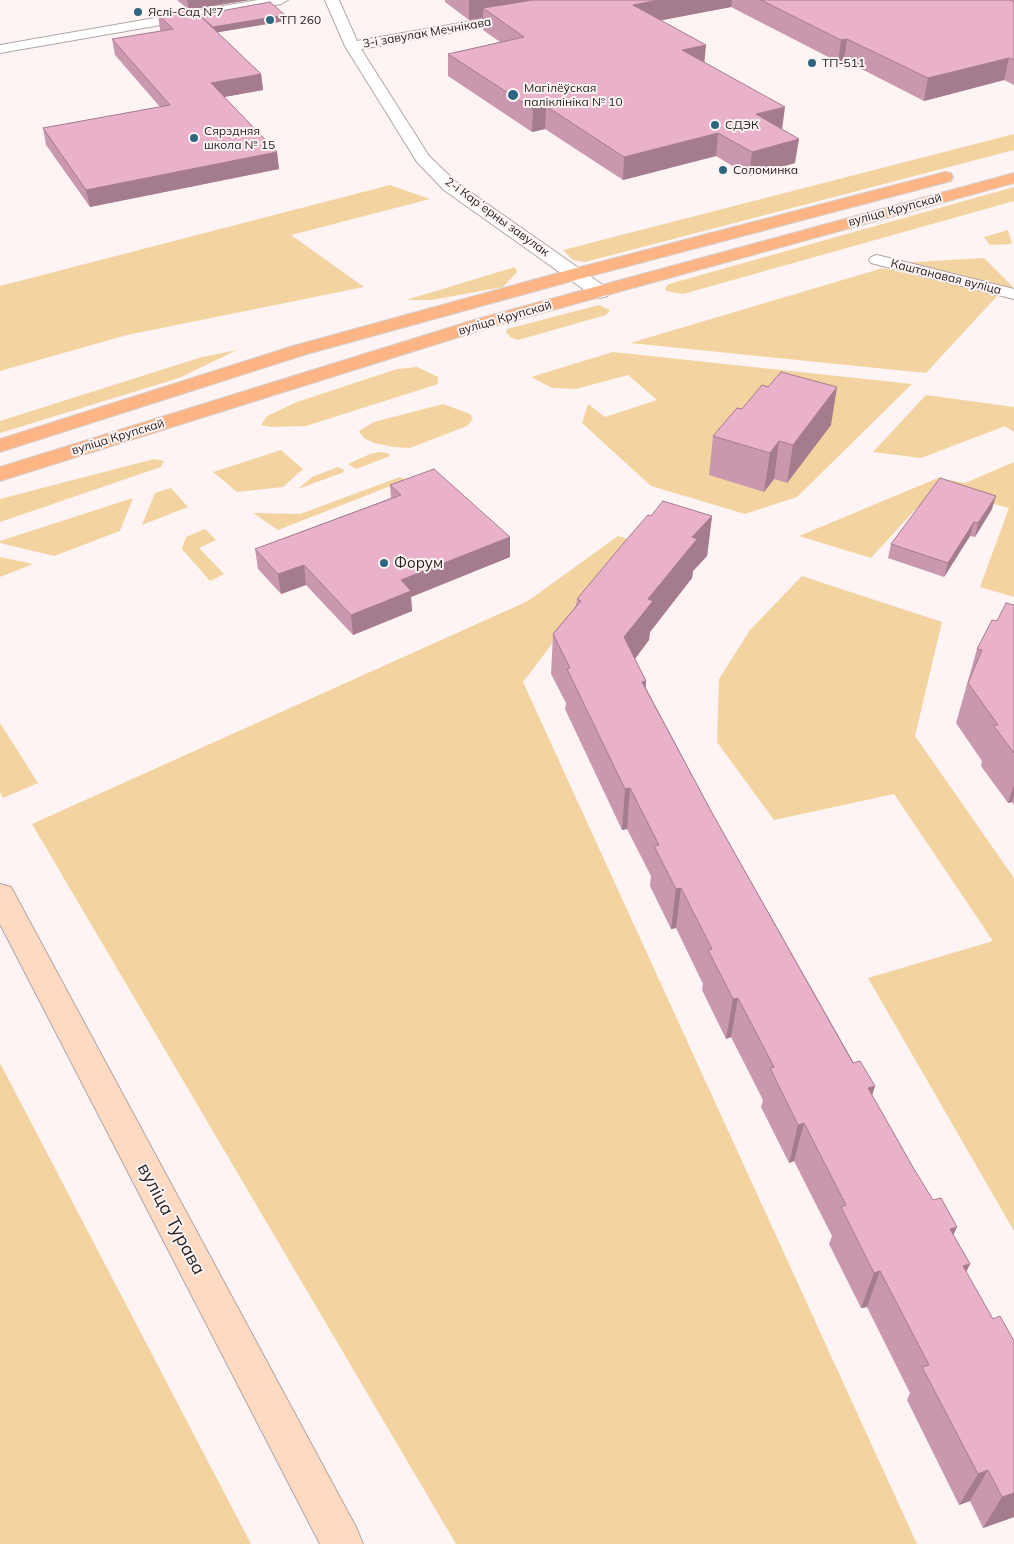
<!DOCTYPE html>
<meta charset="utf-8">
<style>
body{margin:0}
canvas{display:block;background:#fef4f4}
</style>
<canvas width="1014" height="1544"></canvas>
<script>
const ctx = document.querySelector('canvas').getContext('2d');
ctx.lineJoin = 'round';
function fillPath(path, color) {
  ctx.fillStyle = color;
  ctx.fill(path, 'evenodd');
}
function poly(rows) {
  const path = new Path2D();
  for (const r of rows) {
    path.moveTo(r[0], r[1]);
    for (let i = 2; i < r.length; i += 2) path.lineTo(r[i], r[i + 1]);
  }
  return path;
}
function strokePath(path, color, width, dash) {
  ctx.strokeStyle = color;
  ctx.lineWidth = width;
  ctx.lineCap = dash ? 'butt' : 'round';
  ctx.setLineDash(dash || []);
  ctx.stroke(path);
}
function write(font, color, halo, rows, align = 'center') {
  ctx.font = font + ' Mulish,sans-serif';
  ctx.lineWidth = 4;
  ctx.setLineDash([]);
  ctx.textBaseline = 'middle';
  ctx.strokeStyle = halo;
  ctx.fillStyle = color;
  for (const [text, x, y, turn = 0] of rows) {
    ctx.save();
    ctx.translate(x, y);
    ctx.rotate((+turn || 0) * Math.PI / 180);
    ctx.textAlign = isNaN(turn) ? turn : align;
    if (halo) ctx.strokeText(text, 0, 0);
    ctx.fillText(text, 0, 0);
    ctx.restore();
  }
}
const green = poly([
 [1014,134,1014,150,585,262,573,260,563,250],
 [390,185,430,199,291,235,364,287,127,335,0,371,0,286],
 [1014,187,1014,201,683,294,666,291,665,288,669,284],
 [1008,230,1012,244,990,245,984,237],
 [984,258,1014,288,899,263],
 [515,267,517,272,503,287,431,300,406,300],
 [883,268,998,295,926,373,630,343],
 [599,305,610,310,606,315,518,340,510,337,506,332,507,329],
 [237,350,179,378,0,433,0,421,202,357],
 [613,352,912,384,797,497,745,514,651,486,582,423,588,404,605,417,657,400,628,375,576,389,552,388,531,377],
 [417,367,438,377,438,384,306,426,271,427,261,425,267,416,297,402,397,369],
 [926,395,1014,407,1014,432,1005,426,921,458,873,452],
 [443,404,470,414,473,419,467,426,410,448,393,447,374,443,364,438,359,431,374,422],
 [281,450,303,469,283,487,237,492,213,472],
 [380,452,388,453,390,456,356,469,348,464,370,454],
 [154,459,164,461,161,467,0,522,0,499],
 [1014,462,1014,597,980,587,1009,508,935,488,871,558,799,536,938,478,965,483],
 [338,467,343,469,344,472,298,489,312,477],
 [400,477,406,480,278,530,253,513,300,514],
 [171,488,188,507,142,525,155,493],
 [133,498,120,531,54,556,0,543,0,541],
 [205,529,216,540,199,548,224,574,210,581,182,549,186,537],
 [618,536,631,540,523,682,917,1544,456,1544,32,824,528,601],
 [0,557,33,564,0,577],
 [802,576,942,622,915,736,1014,878,1014,1231,868,978,993,941,894,794,774,820,717,742,719,679,750,630],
 [0,723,38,783,3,798,0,792],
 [0,1063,251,1544,0,1544]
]);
const pedestrian = poly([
 [877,255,1014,289,1014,299,871,263,869,260,871,257,877,255]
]);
const minor = poly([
 [258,0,288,0,281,4,0,53,0,45,258,0],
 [325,0,339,0,357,41,518,13,523,14,525,17,518,21,361,49,429,156,456,182,607,288,609,292,607,296,600,298,593,296,444,190,417,162,345,46,325,0]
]);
const secondary = poly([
 [0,884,11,887,357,1529,363,1544,320,1544,0,924,0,884]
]);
const primary = poly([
 [945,172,951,173,953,177,951,181,583,278,307,354,0,452,0,439,293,346,569,270,945,172],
 [1014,173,1014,183,491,327,0,481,0,467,477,319,1014,173]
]);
const wall = poly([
 [177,0,249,0,194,9,199,15,285,15,285,21,217,32,261,74,263,90,224,97,277,152,279,169,90,207,46,145,43,128,160,107,115,55,112,39,161,31,160,30,158,14,188,9],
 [445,0,1014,0,1014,85,1004,80,924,101,844,60,838,62,731,7,661,20,705,63,782,130,795,163,749,176,716,156,623,180,545,129,532,132,448,76,448,54,500,42,483,30,483,18,469,20,445,2],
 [831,425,787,483,774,479,764,492,709,475,713,436],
 [390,485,510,557,411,597,412,611,353,635,306,585,281,594,258,569,255,549,391,498],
 [992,509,975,537,970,536,944,577,888,558,891,544],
 [651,516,712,516,707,556,693,571,692,578,650,632,649,640,635,659,646,681,646,688,711,811,914,1169,953,1235,970,1264,966,1272,1014,1517,983,1528,970,1501,959,1505,907,1400,910,1393,867,1307,861,1308,829,1244,832,1236,794,1161,789,1163,761,1107,763,1100,731,1037,726,1039,702,990,703,984,676,928,671,929,650,886,651,876,627,829,622,830,565,709,566,703,551,674,553,634,576,606,577,599],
 [1014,605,1014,805,1012,802,1008,803,981,766,982,761,956,723,977,649,997,621]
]);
const shadedWall = poly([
 [187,0,249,0,189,10],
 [469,0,585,0,483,8,483,18,469,20],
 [659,0,732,0,731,7,632,26,633,5],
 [285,15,285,21,214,33,213,27],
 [847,39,844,60,838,62,841,40],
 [706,45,704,67,682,50],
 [1009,58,1004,80,924,101,928,78],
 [261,74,263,90,213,99,211,83],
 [546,106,545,129,532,132,533,109],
 [785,107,782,130,756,114],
 [718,133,716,156,623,180,624,157],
 [799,139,795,163,749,176,752,152],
 [277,152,279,169,90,207,86,190],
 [837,387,831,425,787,483,793,445],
 [779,441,774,479,764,492,770,453],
 [996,496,992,509,975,537,978,523],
 [712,516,707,556,693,571,692,578,650,632,649,640,621,677,624,637,648,599,692,537],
 [974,522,970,536,944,577,948,563],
 [510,537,510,557,411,597,412,611,353,635,351,615,401,580],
 [304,565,306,585,281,594,278,574],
 [646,681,643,721,642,682],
 [1014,785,1014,795,1012,802,1008,803],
 [630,788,627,829,622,830,625,789],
 [681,888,676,928,671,929,676,889],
 [738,998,731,1037,726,1039,733,999],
 [875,1086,863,1125,868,1088],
 [804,1123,794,1161,789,1163,798,1125],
 [957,1227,941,1263,950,1229],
 [970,1264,953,1300,963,1266],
 [880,1271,867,1307,861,1308,874,1273],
 [988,1470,970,1501,959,1505,978,1474],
 [1014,1493,1014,1517,983,1528,1002,1497]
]);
const building = poly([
 [533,0,659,0,633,5,706,45,682,50,785,107,756,114,799,139,752,152,718,133,624,157,546,106,533,109,448,54,524,37,483,8,533,0],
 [761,0,1010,0,1014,2,1014,60,1009,58,928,78,847,39,841,40,761,0],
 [270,2,285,15,213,27,199,15,270,2],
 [193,9,261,74,211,83,277,152,86,190,43,128,170,105,112,39,173,29,158,14,193,9],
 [781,372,837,387,793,445,779,441,770,453,713,436,737,408,742,409,762,385,768,387,781,372],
 [434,469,510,537,401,580,411,591,351,615,304,565,278,574,255,549,401,495,390,485,434,469],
 [940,478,996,496,978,523,974,522,948,563,891,544,940,478],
 [663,501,712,516,692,537,697,539,648,599,653,601,624,637,646,681,642,682,711,811,836,1033,853,1063,860,1061,875,1086,868,1088,914,1169,933,1200,941,1198,957,1227,950,1229,970,1264,963,1266,993,1319,1000,1316,1014,1341,1014,1493,1002,1497,988,1470,978,1474,922,1367,929,1365,880,1271,874,1273,841,1207,846,1205,804,1123,798,1125,770,1068,774,1067,738,998,733,999,708,950,712,949,681,888,676,889,654,846,659,845,630,788,625,789,567,669,570,668,553,634,581,601,577,599,627,539,648,515,651,516,663,501],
 [1006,603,1014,605,1014,753,993,725,998,725,968,683,982,650,977,649,992,620,997,621,1006,603]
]);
const markers = [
 [138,12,5,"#2d6680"],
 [270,20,5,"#2d6680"],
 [812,63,5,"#2d6680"],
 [513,95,6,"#2d6680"],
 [715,125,5,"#2d6680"],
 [194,138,5,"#2d6680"],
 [723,170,5,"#2d6680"],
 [384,563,5,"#2d6680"]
];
const farPoinames = [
 ["Яслі-Сад №7",148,12],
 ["ТП 260",280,20],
 ["ТП-511",822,63],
 ["Магілёўская",524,88],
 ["паліклініка № 10",524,102],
 ["СДЭК",725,125],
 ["Сярэдняя",204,131],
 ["школа № 15",204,145],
 ["Соломинка",733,170]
];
const farStreetnames = [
 ["3-і завулак Мечнікава",427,33,-10],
 ["вуліца Крупскай",895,210,-15],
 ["2-і Карʼерны завулак",497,217,36],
 ["Каштанавая вуліца",946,277,14],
 ["вуліца Крупскай",505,318,-16],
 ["вуліца Крупскай",118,437,-17]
];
const poiNames = [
 ["Форум",394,563]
];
const nearStreetnames = [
 ["вуліца Турава",171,1219,62]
];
fillPath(green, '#f3d4a1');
strokePath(pedestrian, '#b1a6a6', 2);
strokePath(minor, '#b1a6a6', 2);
strokePath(secondary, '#b1a6a6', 2);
strokePath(primary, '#d4d3d3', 2);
fillPath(pedestrian, '#fff');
fillPath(minor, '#fff');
fillPath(secondary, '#fedac2');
fillPath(primary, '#fdb585');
fillPath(wall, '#c998af');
fillPath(shadedWall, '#a47c8e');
fillPath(building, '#eab1cb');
strokePath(building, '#a47c8e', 1);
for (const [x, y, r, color] of markers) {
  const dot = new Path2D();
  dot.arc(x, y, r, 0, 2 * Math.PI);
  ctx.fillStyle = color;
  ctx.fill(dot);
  strokePath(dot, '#fef4f4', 2);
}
write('12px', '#272323', '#fef4f4', farPoinames, 'left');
write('12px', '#272323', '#fef4f4', farStreetnames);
write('15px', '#272323', '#fef4f4', poiNames, 'left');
write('18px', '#272323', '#fef4f4', nearStreetnames);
</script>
